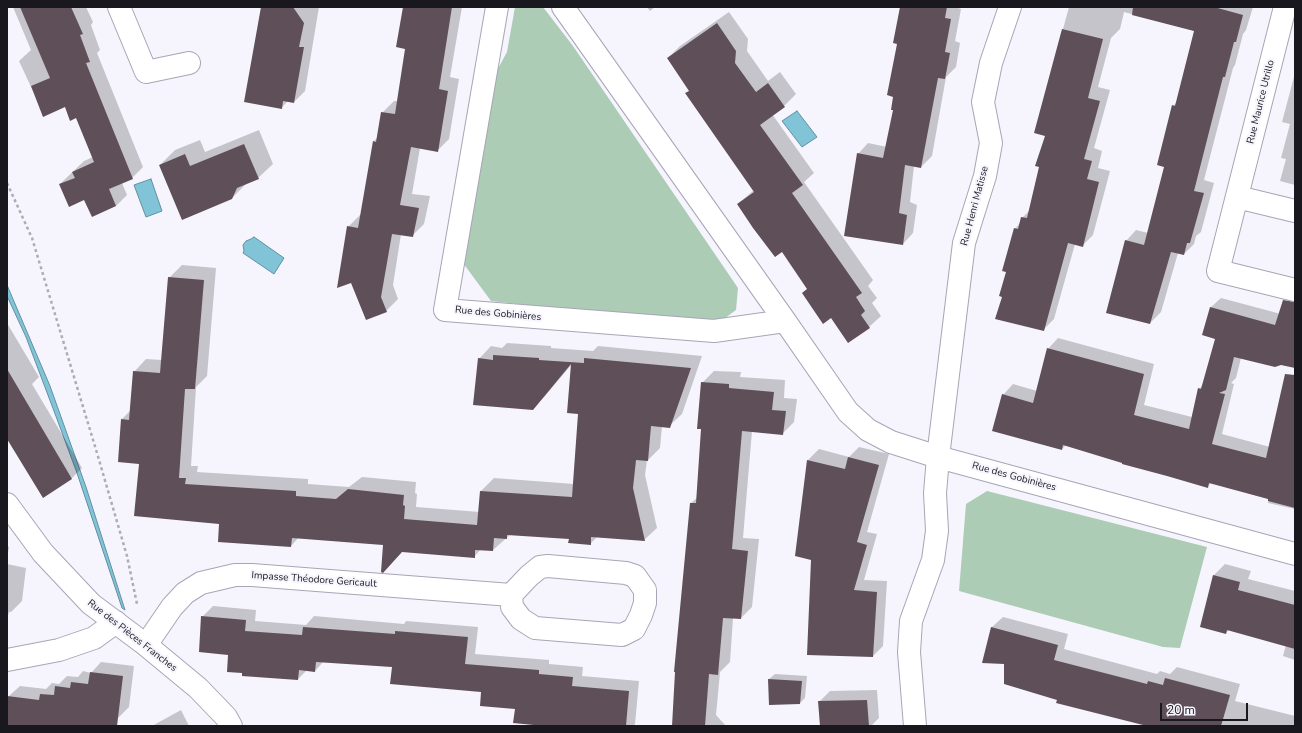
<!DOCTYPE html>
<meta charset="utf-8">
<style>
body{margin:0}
#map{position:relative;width:1302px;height:733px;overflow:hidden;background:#f6f5fd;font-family:"Nunito Sans",sans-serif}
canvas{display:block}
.frame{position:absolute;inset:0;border:8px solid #19181e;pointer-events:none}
.scale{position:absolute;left:1160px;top:703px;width:88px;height:18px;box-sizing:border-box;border:2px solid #19181e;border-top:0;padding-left:5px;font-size:12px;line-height:14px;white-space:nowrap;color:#19181e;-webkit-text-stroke:3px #f6f5fd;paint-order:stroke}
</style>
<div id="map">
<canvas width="1302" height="733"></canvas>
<div class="frame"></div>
<div class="scale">20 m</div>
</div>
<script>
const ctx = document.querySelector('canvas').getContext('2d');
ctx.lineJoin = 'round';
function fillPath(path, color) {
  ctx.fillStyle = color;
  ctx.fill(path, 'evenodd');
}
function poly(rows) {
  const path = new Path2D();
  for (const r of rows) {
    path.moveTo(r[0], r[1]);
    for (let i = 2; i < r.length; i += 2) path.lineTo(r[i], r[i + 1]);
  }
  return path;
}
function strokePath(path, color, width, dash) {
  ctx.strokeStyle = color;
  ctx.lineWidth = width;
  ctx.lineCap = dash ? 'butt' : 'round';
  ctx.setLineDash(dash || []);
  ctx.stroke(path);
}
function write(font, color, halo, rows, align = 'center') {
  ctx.font = font + ' "Nunito Sans",sans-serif';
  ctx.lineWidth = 4;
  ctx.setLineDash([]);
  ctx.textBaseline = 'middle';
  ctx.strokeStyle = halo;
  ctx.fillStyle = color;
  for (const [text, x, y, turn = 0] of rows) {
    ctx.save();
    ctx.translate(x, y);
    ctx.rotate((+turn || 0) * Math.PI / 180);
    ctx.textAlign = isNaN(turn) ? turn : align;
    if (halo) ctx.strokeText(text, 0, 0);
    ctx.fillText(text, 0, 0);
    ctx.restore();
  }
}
const green = poly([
 [515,7,543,7,573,46,738,288,736,310,717,324,689,323,491,301,463,263,495,74,507,52],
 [987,491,1207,547,1180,648,1163,647,959,591,966,504]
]);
const water = poly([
 [797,111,817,137,802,147,782,121,797,111],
 [151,179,162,211,146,217,134,185,151,179],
 [254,237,284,258,274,274,243,253,244,251,243,245,246,241,251,239,254,237],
 [7,285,50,386,86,487,125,610,122,608,77,473,54,411,26,337,7,296,7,285]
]);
const shadow = poly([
 [13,7,86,7,93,22,91,25,100,50,97,53,143,167,132,178,122,183,127,195,116,206,92,216,85,198,60,184,84,161,93,157,77,117,65,105,44,115,19,61,31,50],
 [262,7,319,7,305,91,294,102,288,101,281,108],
 [404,7,462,7,450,77,459,79,449,139,437,151,420,148,412,194,430,196,424,224,412,236,401,234,393,285,398,299,386,311,348,227,360,215,362,215,374,141,378,137,382,113,394,101,398,101,406,48],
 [647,7,655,7,650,11],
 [901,7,955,7,961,9,955,41,960,43,956,67,946,77,932,156,921,167,914,166,910,202,917,205,913,233,903,244,858,154,868,143,887,147,894,110],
 [1069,7,1253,7,1246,30,1243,34,1235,65,1233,68,1204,180,1214,183,1201,232,1196,236,1194,244,1184,254,1178,253,1161,312,1150,323,1126,241,1136,230,1148,233,1166,167,1173,106,1177,102,1195,31,1124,12,1120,29,1111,38,1098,87,1110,90,1094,148,1102,151,1098,168,1110,171,1093,235,1082,246,1075,244,1054,319,1043,330,1003,296,1015,229,1020,223,1022,218,1030,210,1046,135,1035,132],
 [729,12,748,39,747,51,768,81,780,72,796,94,784,106,772,114,814,173,804,182,873,280,868,286,877,298,872,303,881,316,869,327,831,317,783,251,738,204,754,190,690,90,668,58,680,46],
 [1295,73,1295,185,1280,181,1286,159,1281,158,1290,124,1282,122],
 [259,130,273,164,258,178,247,183,232,198,160,165,175,150,200,140,205,152],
 [182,265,216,268,207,376,196,387,191,466,198,466,197,472,308,479,308,484,349,487,362,477,416,482,415,493,417,494,416,507,480,512,481,491,494,478,574,484,579,413,572,364,545,396,532,409,479,359,491,346,502,348,507,343,551,346,551,348,593,351,598,346,702,356,682,414,669,426,662,426,660,448,648,460,647,460,645,475,657,528,644,540,597,537,590,544,570,538,511,534,493,550,481,549,474,557,384,544,299,537,291,546,221,523,140,463,122,419,130,411,134,372,146,359,162,360,169,278],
 [1221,298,1281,314,1295,308,1295,367,1241,358,1236,378,1231,383,1234,384,1222,434,1270,447,1295,401,1295,509,1268,503,1269,499,1211,483,1207,487,1066,445,1062,449,1003,395,1013,384,1037,391,1048,349,1058,338,1154,364,1144,405,1192,417,1199,389,1204,384,1217,338,1210,308],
 [7,323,39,377,32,384,82,468,72,478,44,496,7,436],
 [714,371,741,372,740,377,785,380,784,398,797,399,794,422,782,434,752,431,743,538,759,539,752,607,741,618,733,618,730,662,720,672,716,715,726,726,673,726,691,503,698,497,702,428,702,383],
 [859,447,889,454,867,532,877,534,864,580,887,581,883,646,873,656,812,559,796,555,808,460,819,449,849,457],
 [7,546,9,547,7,559],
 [7,564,26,568,22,601,11,612,9,612,7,619],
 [1225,564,1251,571,1248,579,1295,591,1295,660,1283,656,1286,645,1229,630,1226,633,1201,626,1214,575],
 [213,606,256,610,255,621,306,625,314,616,404,624,406,621,478,627,475,654,549,660,549,664,583,667,582,676,639,681,635,724,633,726,533,726,533,724,516,708,482,691,393,667,324,661,315,671,307,670,298,679,243,672,202,617],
 [1003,617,1068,634,1064,649,1157,674,1160,671,1170,674,1177,667,1240,684,1235,701,1295,716,1295,726,1151,726,1058,700,1005,663,992,627],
 [101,662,134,666,129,707,118,718,82,726,7,726,7,712,9,696,20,686,46,689,52,683,59,684,67,676,78,677,83,671,91,673],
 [775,674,807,676,805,698,800,703,769,679],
 [877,690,879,718,871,726,821,726,819,702,830,691],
 [181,710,189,726,151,726,152,726]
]);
const building = poly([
 [20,7,71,7,83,34,80,35,90,62,86,63,133,179,109,189,116,206,92,217,84,200,69,207,59,184,75,178,72,172,94,162,76,118,70,121,65,107,43,117,31,86,50,78],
 [261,7,293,7,304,23,299,47,304,47,294,103,283,101,282,109,244,102],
 [403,7,452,7,439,89,448,91,438,152,411,147,400,205,419,208,413,237,392,234,381,297,387,312,366,320,351,283,337,288,347,226,358,228,373,141,376,142,381,112,395,114,405,49,396,47],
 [900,7,947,7,945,18,951,19,945,52,950,53,945,79,938,78,921,168,905,165,899,213,907,215,903,245,844,236,857,153,883,158,893,110,891,110,893,97,887,95,897,44,893,43],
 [1133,7,1214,7,1243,15,1236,42,1234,42,1225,77,1223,77,1194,191,1204,193,1190,243,1187,243,1184,255,1171,252,1150,324,1106,313,1125,240,1144,245,1164,167,1157,165,1172,105,1175,106,1194,31,1132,15],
 [717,23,736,51,735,63,756,92,768,83,785,107,760,125,803,185,792,193,862,293,856,297,865,311,861,315,870,328,848,343,831,318,823,324,802,293,807,289,782,252,775,257,753,228,737,204,754,192,685,93,689,91,667,58],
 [1062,29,1103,39,1088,98,1100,101,1084,159,1092,161,1087,179,1099,182,1083,247,1068,243,1044,331,995,319,1002,297,999,296,1006,272,1002,271,1014,228,1018,229,1021,217,1027,218,1039,167,1035,166,1045,136,1034,133],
 [244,144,259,179,237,188,232,199,182,220,159,165,185,154,190,166],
 [168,277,204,280,195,389,185,389,179,478,186,478,185,484,296,491,296,496,336,499,348,489,404,495,403,505,405,506,404,519,477,525,480,491,572,497,578,414,567,413,571,364,533,410,473,405,478,358,493,360,493,355,539,358,539,360,584,363,584,358,691,368,670,428,651,426,648,461,636,460,633,488,645,541,591,537,591,545,568,543,569,539,507,535,507,539,494,538,493,551,475,550,475,558,402,552,383,573,381,572,383,545,292,538,291,547,218,542,219,524,134,516,139,464,118,462,121,419,129,420,133,371,160,373],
 [1283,300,1295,302,1295,368,1281,365,1275,367,1234,357,1226,390,1219,393,1225,394,1212,444,1266,458,1285,374,1295,375,1295,508,1268,501,1268,499,1209,483,1208,488,1167,476,1122,464,1122,463,1063,445,1062,450,992,431,1002,394,1033,403,1047,348,1144,374,1134,415,1189,429,1198,388,1201,389,1215,339,1202,335,1210,307,1275,325],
 [7,369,72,479,43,498,7,439],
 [701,382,729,384,729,388,774,392,772,410,786,411,783,435,742,431,732,549,748,551,741,619,723,618,718,675,709,674,705,726,672,726,675,672,674,672,690,503,696,503,701,429,697,429],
 [848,457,879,465,857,542,867,545,854,590,877,592,873,657,807,655,811,560,795,556,807,460,845,469],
 [1213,575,1240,582,1238,590,1295,605,1295,649,1227,630,1226,634,1200,627],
 [201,616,246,620,245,631,302,635,303,627,395,634,395,631,468,637,465,664,539,670,539,674,573,677,572,686,629,691,626,726,544,726,513,723,515,709,480,706,481,692,390,684,392,667,316,662,315,672,299,670,298,680,242,676,242,673,227,672,228,655,199,652],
 [991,627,1058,645,1054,660,1147,684,1148,681,1163,685,1165,678,1230,695,1221,726,1147,726,1056,703,1057,700,1004,684,1004,664,982,663],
 [90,672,123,676,117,726,7,726,7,696,39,700,40,694,54,695,55,686,70,688,71,682,88,684],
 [768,679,802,681,800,704,769,705],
 [867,700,869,726,820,726,818,701]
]);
const path = poly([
 [7,183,32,238,97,453,127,556,137,604]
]);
const street = poly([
 [119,7,146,72,189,63],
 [497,7,445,310,714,331,785,321],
 [563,7,785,321,848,412,868,430,891,442,938,457,1295,554],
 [1285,7,1218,271,1295,290],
 [1237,197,1295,211],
 [7,504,43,553,91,604,146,645,198,688,226,717,231,726],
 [548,566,626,573,635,576,645,590,645,603,641,615,634,629,622,635,535,628,521,619,512,607,511,595,529,576,540,567,548,566],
 [146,645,172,607,185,593,201,583,235,575,252,575,511,595],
 [7,660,59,650,94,638,116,622],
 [915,726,909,652,911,621,933,560,937,531,935,493,938,457,964,243,985,176,991,143,983,102,991,63,1010,7]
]);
const streetNames = [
 ["Rue Maurice Utrillo",1261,102,-76],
 ["Rue Henri Matisse",975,206,-75],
 ["Rue des Gobinières",498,314,5],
 ["Rue des Gobinières",1014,477,15],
 ["Impasse Théodore Gericault",314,580,4],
 ["Rue des Pièces Franches",132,636,38]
];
fillPath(green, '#acccb5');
fillPath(water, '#81c3d7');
strokePath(water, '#6290a0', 1);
fillPath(shadow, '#0003');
fillPath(building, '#5f4f58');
strokePath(street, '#a8a5b7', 24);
strokePath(path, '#adacb3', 2.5, [3, 3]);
strokePath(street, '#fff', 22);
write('10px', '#19181e', '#f6f5fd', streetNames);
</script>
